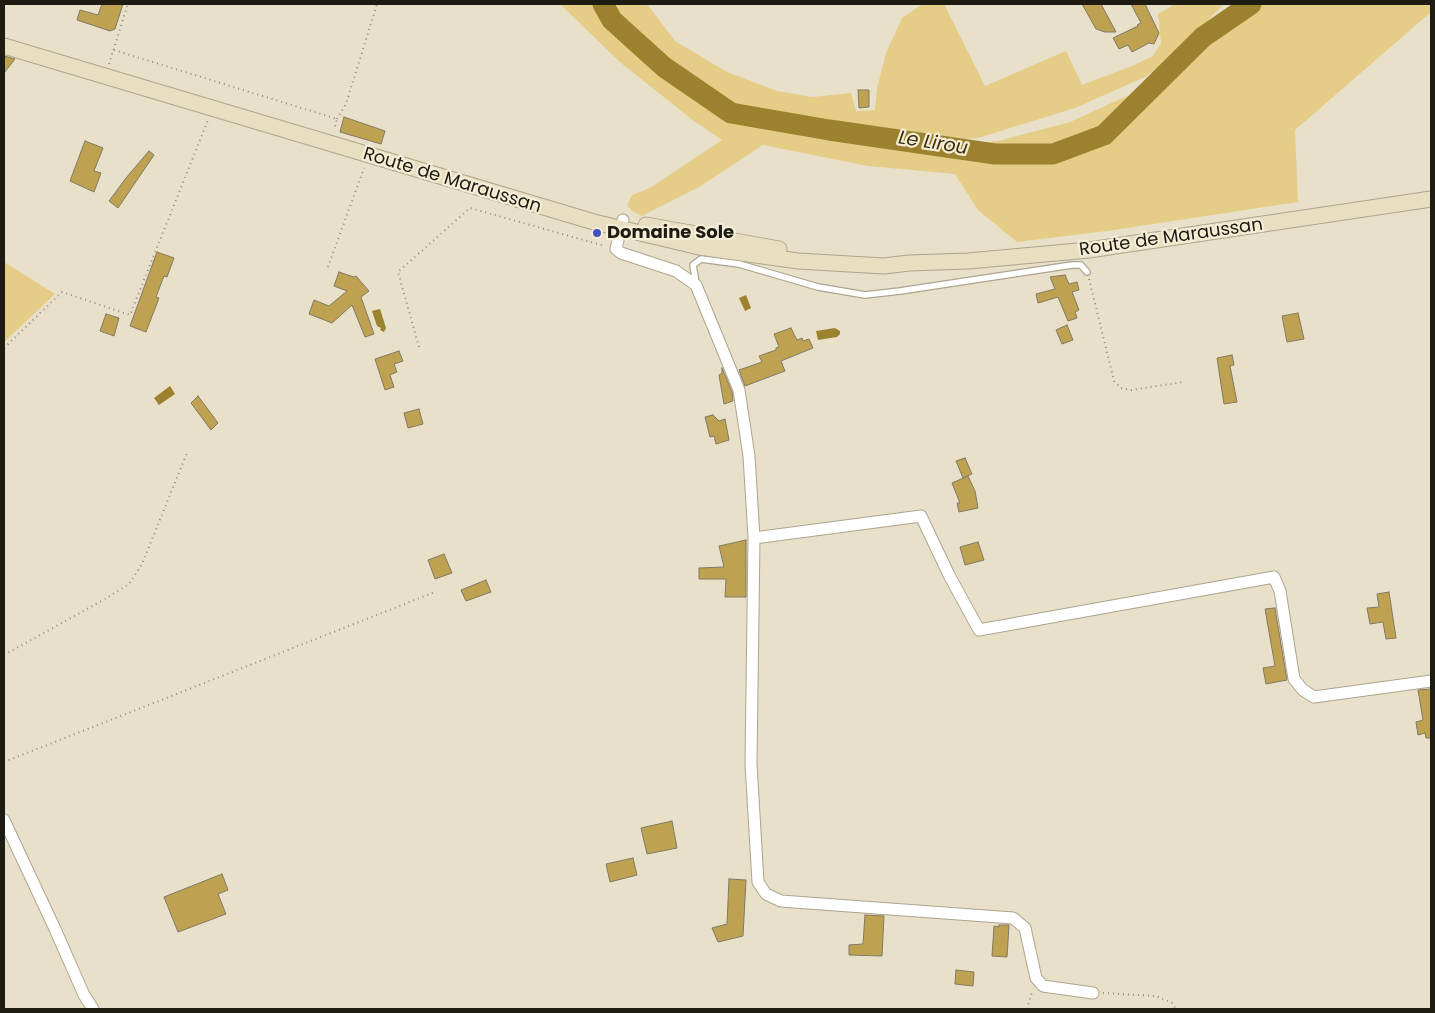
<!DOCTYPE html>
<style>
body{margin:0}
#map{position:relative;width:1435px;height:1013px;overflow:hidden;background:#e8e0c9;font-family:Poppins,sans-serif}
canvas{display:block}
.frame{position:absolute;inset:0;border:5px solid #1e1b13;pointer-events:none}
</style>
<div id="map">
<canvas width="1435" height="1013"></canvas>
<div class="frame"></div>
</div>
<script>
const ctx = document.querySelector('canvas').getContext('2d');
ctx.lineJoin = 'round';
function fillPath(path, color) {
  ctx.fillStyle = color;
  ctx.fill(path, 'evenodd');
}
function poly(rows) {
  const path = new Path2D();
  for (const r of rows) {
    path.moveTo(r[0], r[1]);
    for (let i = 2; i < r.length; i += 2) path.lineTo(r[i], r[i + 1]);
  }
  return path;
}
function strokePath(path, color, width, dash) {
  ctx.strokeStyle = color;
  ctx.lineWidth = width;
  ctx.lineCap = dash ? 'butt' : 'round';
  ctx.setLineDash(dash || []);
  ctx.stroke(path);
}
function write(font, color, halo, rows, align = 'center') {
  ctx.font = font + ' Poppins,sans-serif';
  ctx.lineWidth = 4.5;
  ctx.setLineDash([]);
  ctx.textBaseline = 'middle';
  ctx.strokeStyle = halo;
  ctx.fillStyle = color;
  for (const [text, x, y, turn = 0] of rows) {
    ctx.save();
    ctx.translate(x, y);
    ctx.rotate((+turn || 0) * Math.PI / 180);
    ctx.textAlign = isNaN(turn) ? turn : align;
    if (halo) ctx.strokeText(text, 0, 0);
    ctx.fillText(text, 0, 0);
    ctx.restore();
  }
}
const green = poly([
 [560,4,647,4,675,41,727,72,777,91,812,97,851,93,856,111,875,110,877,88,886,53,902,18,923,4,944,4,985,86,1066,51,1082,85,1132,66,1153,56,1161,43,1158,14,1175,4,1224,4,1171,58,1145,77,1075,108,978,138,948,140,739,114,739,119,938,149,998,141,1070,122,1173,75,1201,46,1236,4,1431,4,1431,12,1295,130,1298,202,1107,231,1017,242,978,210,955,174,868,166,763,145,699,187,642,216,632,211,627,205,632,195,650,188,722,140,694,121,621,63],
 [4,262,55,294,4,342]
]);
const water = poly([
 [746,295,751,308,745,311,739,298],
 [380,309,386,328,384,332,380,330,381,328,377,326,372,311],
 [835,328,840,331,840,334,837,337,818,340,816,331],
 [170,386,175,394,159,405,154,398]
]);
const river = poly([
 [603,4,612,20,664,67,731,113,829,130,995,154,1053,154,1104,135,1203,37,1251,4]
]);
const building = poly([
 [102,4,123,4,115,29,110,31,77,20,80,10,98,15,102,4],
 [1082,4,1101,4,1116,32,1105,32,1096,29,1082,4],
 [1131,4,1145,4,1159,33,1154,44,1149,43,1132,52,1128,45,1119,49,1113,38,1138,26,1137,25,1141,23,1131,4],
 [4,56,15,59,4,73,4,56],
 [858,90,869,90,869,107,859,108,858,90],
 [344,117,385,131,381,144,340,132,344,117],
 [85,141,103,148,94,171,101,173,94,192,70,181,85,141],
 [149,151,154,155,118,208,109,201,126,178,149,151],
 [157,252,174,258,167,277,164,276,156,297,159,298,146,332,130,326,157,252],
 [339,272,354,277,356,276,369,291,361,297,374,334,365,337,352,305,332,323,309,314,314,300,329,306,347,291,334,286,339,272],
 [1065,275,1069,284,1077,282,1079,290,1072,292,1079,310,1075,312,1077,318,1068,321,1058,297,1038,303,1036,294,1055,289,1050,277,1065,275],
 [1298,313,1304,339,1287,342,1282,316,1298,313],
 [106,314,119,318,114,336,100,331,106,314],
 [1067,325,1073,340,1062,344,1056,330,1067,325],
 [791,328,797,340,802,338,803,341,809,339,813,348,781,361,785,371,745,386,739,370,762,362,759,356,776,350,776,348,779,347,774,334,791,328],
 [399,351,403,361,394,364,397,372,390,375,394,387,385,390,375,359,399,351],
 [1232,355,1234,365,1230,366,1237,402,1224,404,1217,358,1232,355],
 [722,368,732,392,733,401,724,404,719,375,722,373,722,368],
 [198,396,218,423,211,430,191,403,198,396],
 [419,409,423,424,408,428,404,413,419,409],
 [713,415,719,421,725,419,729,440,716,444,714,436,710,437,705,417,713,415],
 [965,458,972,474,963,478,956,461,965,458],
 [968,476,975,491,978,508,959,512,957,503,960,503,952,483,968,476],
 [746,540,746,597,725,597,726,579,699,579,699,568,724,567,719,546,746,540],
 [978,542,984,560,965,565,960,547,978,542],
 [444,554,452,573,435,579,428,560,444,554],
 [486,580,491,592,466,601,461,590,486,580],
 [1389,592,1396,638,1386,639,1383,622,1370,624,1367,608,1379,607,1377,594,1389,592],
 [1275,608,1287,680,1266,684,1263,668,1275,666,1265,609,1275,608],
 [1431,689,1431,738,1426,738,1425,733,1418,735,1416,722,1423,720,1418,690,1431,689],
 [672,821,677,848,647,854,641,828,672,821],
 [633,858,637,875,610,882,606,864,633,858],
 [222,874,228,890,218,894,226,914,178,932,164,897,222,874],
 [729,879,746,880,743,936,718,942,712,928,727,924,729,879],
 [865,915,884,916,882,956,849,955,849,945,863,944,865,915],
 [999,925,1009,925,1007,957,992,956,994,926,999,927,999,925],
 [956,970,974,972,973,986,955,984,956,970]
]);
const path = poly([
 [114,50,337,119,334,130],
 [109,64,128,4],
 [337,119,346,104,377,4],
 [328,267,364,168],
 [1089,279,1114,381,1121,388,1131,390,1183,382],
 [419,347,398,272,470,208,605,246],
 [4,348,62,292,130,315,208,120],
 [4,655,105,599,129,584,142,564,187,453],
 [4,762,435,592],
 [1103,993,1156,996,1172,1003,1176,1009],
 [1027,1009,1032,992]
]);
const lane = poly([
 [696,283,693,265,701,259,739,264,818,287,865,295,900,291,1072,265,1081,265,1087,272]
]);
const street = poly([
 [623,220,616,249,621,253,676,271,696,285,739,390,749,456,754,538,751,764,758,882,766,894,781,901,1013,918,1025,928,1036,978,1043,986,1093,993],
 [754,538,921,516,949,575,979,630,1274,577,1280,591,1294,679,1303,690,1314,697,1431,681],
 [4,820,55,929,84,995,93,1009]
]);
const secondary = poly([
 [4,46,594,222,699,247,798,261,884,266,909,263,968,261,1089,250,1431,199],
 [646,225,779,249]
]);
const markers = [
 [597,233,5,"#3e52c5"]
];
const streetNames = [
 ["Route de Maraussan",452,181,17],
 ["Route de Maraussan",1171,238,-8]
];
const poiNames = [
 ["Domaine Sole",607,233]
];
const waterNames = [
 ["Le Lirou",933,144,9]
];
fillPath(green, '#e5cd87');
fillPath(water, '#9c812e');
strokePath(river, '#9c812e', 21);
fillPath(building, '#bea251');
strokePath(building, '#817964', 1);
strokePath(lane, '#aca58f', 8);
strokePath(street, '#aca58f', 13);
strokePath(secondary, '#aca58f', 17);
strokePath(path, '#928c7b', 2, [1, 4]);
strokePath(lane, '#fff', 5.5);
strokePath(street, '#fff', 11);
strokePath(secondary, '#e8dfc1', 15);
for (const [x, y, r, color] of markers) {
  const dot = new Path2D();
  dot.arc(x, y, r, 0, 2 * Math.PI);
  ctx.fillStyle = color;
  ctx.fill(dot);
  strokePath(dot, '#f5edd6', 2);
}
write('18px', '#1e1b13', '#f5edd6', streetNames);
write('bold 18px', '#1e1b13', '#f5edd6', poiNames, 'left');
write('italic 19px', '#3a2e0a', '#f5edd6', waterNames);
</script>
